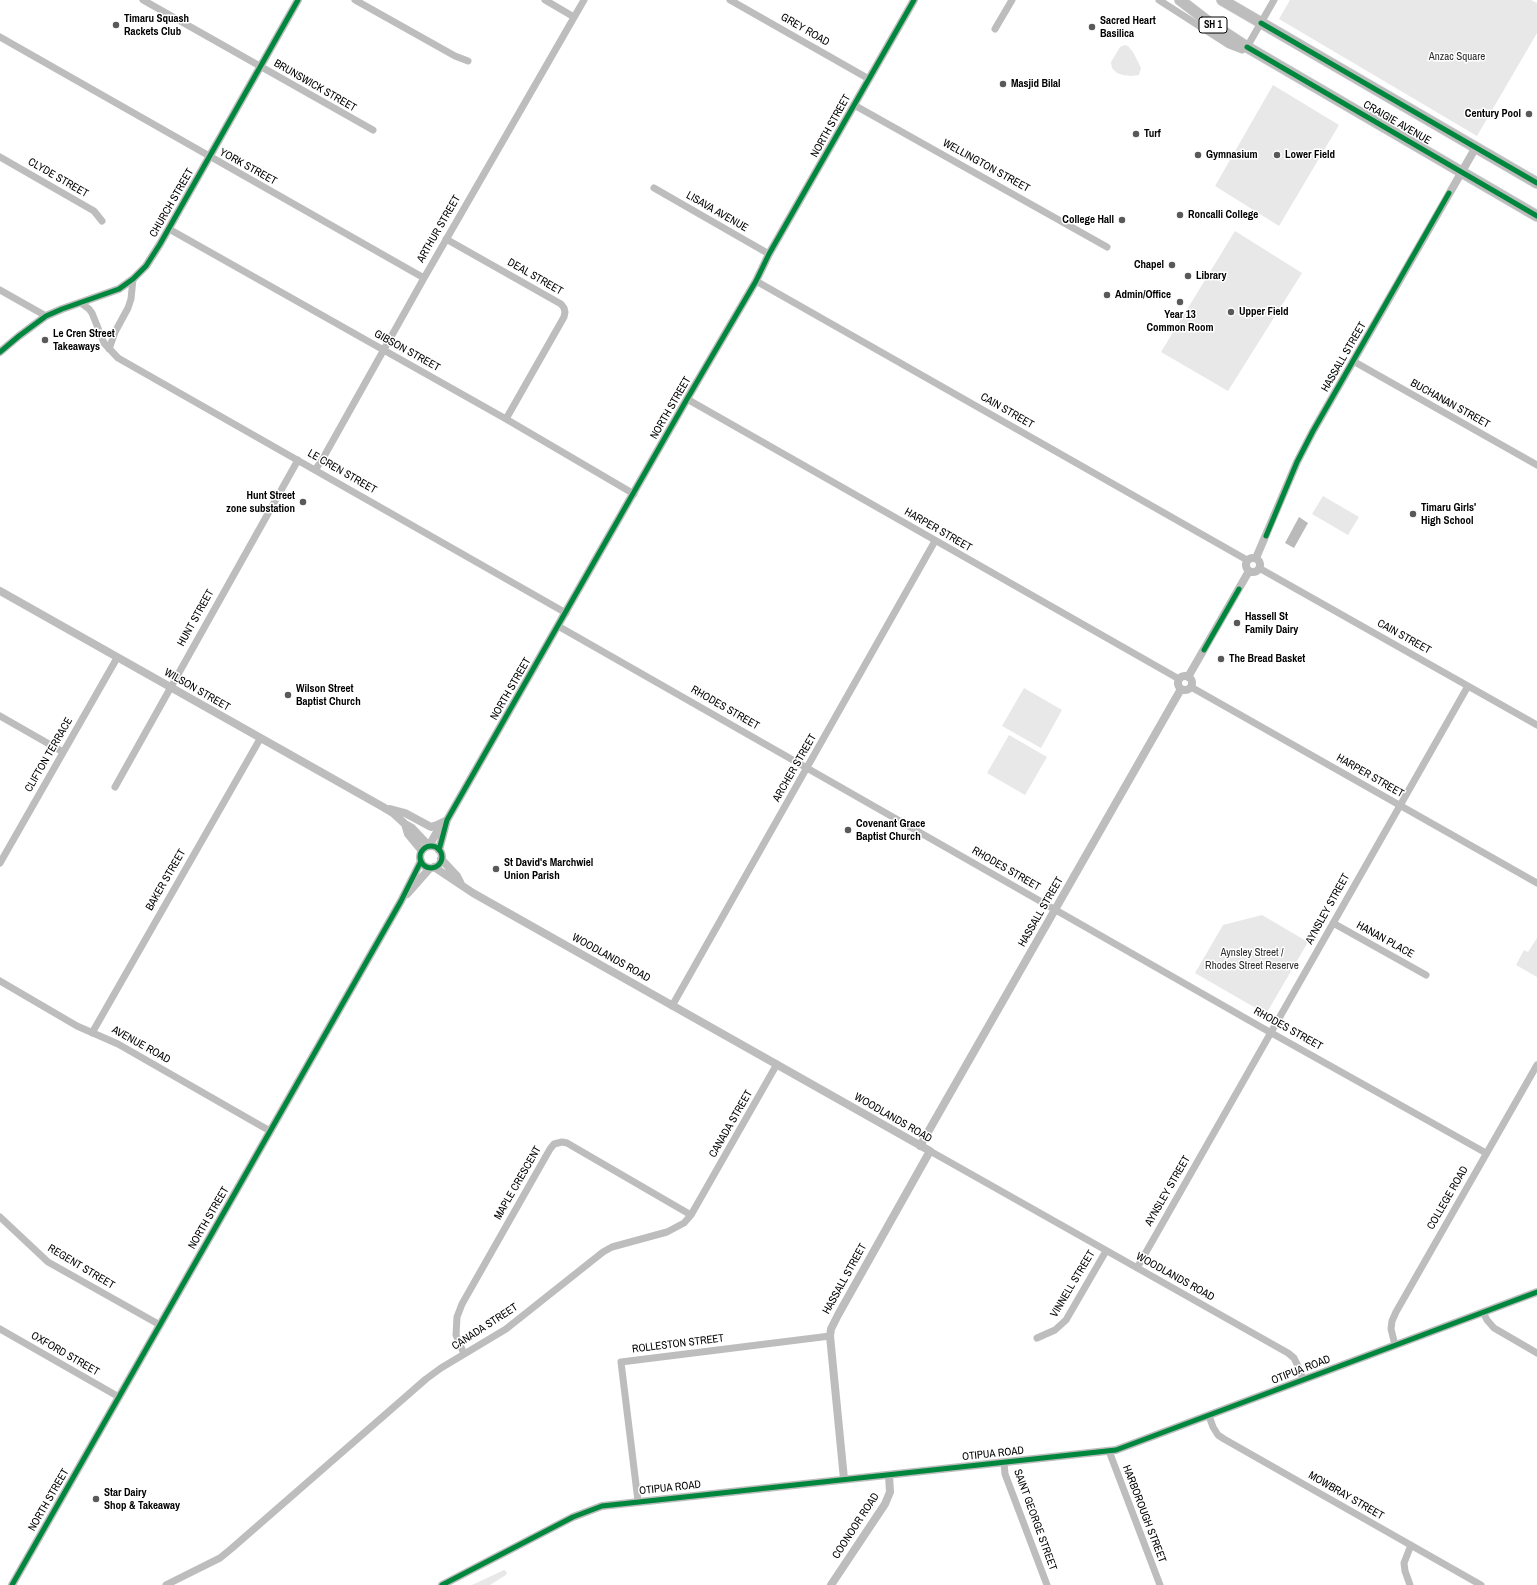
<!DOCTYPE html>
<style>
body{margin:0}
canvas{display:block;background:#fff}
</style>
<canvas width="1537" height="1585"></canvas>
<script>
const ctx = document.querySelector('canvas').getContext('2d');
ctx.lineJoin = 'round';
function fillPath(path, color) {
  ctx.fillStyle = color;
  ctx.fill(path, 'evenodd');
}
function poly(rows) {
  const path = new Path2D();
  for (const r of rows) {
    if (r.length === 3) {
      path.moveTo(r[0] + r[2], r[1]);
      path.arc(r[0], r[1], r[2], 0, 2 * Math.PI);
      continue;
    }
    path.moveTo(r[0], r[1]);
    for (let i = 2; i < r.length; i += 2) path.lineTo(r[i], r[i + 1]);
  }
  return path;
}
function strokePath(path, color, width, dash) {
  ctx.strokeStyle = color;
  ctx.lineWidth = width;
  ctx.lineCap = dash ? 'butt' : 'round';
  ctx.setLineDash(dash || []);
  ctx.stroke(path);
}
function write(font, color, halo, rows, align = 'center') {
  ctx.font = font + ' "Archivo Narrow",sans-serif';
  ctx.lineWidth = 3;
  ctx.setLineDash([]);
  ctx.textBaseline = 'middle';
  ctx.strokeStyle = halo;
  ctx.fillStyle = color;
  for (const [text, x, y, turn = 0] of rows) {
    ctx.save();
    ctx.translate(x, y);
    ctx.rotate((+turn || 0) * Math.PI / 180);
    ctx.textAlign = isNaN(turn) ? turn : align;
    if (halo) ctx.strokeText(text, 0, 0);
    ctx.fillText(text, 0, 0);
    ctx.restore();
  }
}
const green = poly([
 [1290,0,1531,0,1537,3,1537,33,1477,136,1279,19],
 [1125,45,1128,46,1133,52,1141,68,1139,75,1131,76,1123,75,1117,73,1112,68,1111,62,1120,47],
 [1273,85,1339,125,1279,226,1215,186],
 [1235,231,1302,273,1228,391,1161,352],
 [1323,496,1359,517,1348,535,1312,514],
 [1024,688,1062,710,1041,748,1002,726],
 [1009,735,1047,757,1025,795,987,773],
 [1262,915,1308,942,1266,1014,1195,973,1223,925],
 [1537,938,1537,977,1516,965,1524,950,1528,952],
 [504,1570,507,1572,506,1575,490,1585,472,1585]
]);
const water = poly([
 [1299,517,1308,523,1294,548,1285,543]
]);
const minor = poly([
 [143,0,373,130],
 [355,0,455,56,468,61],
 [545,0,574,17],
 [730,0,869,79],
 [1159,0,1229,45,1242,50,1247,47,1274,0],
 [995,29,1012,0],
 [0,37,424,278],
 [854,105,1107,247],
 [0,157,94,211,102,221],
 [654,188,769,254],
 [169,229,506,419,634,494],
 [446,239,561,304,564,308,565,312,564,317,506,419],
 [756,281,1247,560],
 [0,290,46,316],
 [81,303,89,309,92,313,104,343,118,358,566,613],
 [109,349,115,332,128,308,131,299,133,279],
 [1353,361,1537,465],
 [687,399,1179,679],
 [315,470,322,460,424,278,584,0],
 [1259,568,1537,725],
 [558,626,1259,1026,1486,1153],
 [1191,687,1537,883],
 [0,716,63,752],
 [115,787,298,460],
 [0,863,117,658],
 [1333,923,1426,975],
 [0,981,77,1026,118,1044,270,1131],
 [672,1006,935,541],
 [92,1033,260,739],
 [930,1151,1288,1353,1294,1358,1298,1366,1303,1379],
 [0,1217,48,1262,160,1325],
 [1137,1268,1468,686],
 [1483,1312,1487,1320,1494,1328,1537,1353],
 [0,1329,119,1397],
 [1037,1338,1055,1330,1066,1320,1106,1251],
 [1395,1345,1391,1329,1392,1321,1396,1312,1537,1065],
 [464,1354,456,1335,457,1317,462,1304,550,1149,554,1144,562,1142,567,1143,691,1215],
 [1209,1416,1213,1427,1218,1435,1224,1439,1481,1585],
 [1109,1451,1160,1585],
 [1004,1463,1005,1474,1047,1585],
 [638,1501,621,1362,830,1336],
 [166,1585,220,1558,231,1549,426,1379,441,1368,506,1329,603,1252,612,1247,667,1232,684,1223,691,1215,777,1064],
 [1410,1585,1405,1571,1404,1563,1411,1545]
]);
const tertiary = poly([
 [0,352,19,336,46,316,62,309,119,289,133,279,146,266,160,244,298,0],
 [1253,565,7],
 [1256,558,1297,462,1313,431,1476,147],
 [0,591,383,807,393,813,405,824,412,828,429,846],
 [1185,683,7],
 [1188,677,1249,571],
 [390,809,405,813,431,827,437,825,447,820],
 [405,824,408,834,422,851],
 [429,846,438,830,445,825],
 [431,857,11],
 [439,850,447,820,687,399,756,281,769,254,914,0],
 [441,859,457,876,461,884],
 [434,867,473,893,930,1151,838,1315,831,1329,830,1336,844,1479],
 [407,894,430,868],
 [920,1146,1181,689],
 [12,1585,401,901,421,861],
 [442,1585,573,1517,602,1506,1116,1450,1537,1292],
 [831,1585,885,1504,890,1492,889,1475]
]);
const trunk = poly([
 [1180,0,1206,20,1247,47,1537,216],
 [1222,0,1537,183]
]);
const cycleway = poly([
 [1261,23,1537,183],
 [1247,47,1537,216],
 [0,352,19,336,46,316,62,309,119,289,133,279,146,266,160,244,298,0],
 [1266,536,1297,462,1313,431,1449,193],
 [1204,650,1239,589],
 [431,857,11],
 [439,850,447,820,687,399,756,281,769,254,914,0],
 [12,1585,401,901,421,861],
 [442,1585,573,1517,602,1506,1116,1450,1537,1292]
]);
const markers = [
 [116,25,4,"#595959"],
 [1092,27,4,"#595959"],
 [1003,84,4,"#595959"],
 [1529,114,4,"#595959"],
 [1136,134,4,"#595959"],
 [1198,155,4,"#595959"],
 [1277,155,4,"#595959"],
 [1180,215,4,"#595959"],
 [1122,220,4,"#595959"],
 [1172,265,4,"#595959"],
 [1188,276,4,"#595959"],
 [1107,295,4,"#595959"],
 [1180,302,4,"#595959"],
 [1231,312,4,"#595959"],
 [45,340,4,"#595959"],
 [303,502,4,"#595959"],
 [1413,514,4,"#595959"],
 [1237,623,4,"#595959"],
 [1221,659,4,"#595959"],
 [288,695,4,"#595959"],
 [848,830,4,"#595959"],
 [496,869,4,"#595959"],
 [96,1499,4,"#595959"]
];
const shields = [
 [1213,25,28]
];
const shieldNames = [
 ["SH 1",1213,25]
];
const poiNames = [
 ["Timaru Squash",124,19],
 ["Rackets Club",124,32],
 ["Sacred Heart",1100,21],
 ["Basilica",1100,34],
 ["Masjid Bilal",1011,84],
 ["Century Pool",1521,114,"right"],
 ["Turf",1144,134],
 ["Gymnasium",1206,155],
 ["Lower Field",1285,155],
 ["Roncalli College",1188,215],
 ["College Hall",1114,220,"right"],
 ["Chapel",1164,265,"right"],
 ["Library",1196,276],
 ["Admin/Office",1115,295],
 ["Upper Field",1239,312],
 ["Year 13",1180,315,"center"],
 ["Common Room",1180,328,"center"],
 ["Le Cren Street",53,334],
 ["Takeaways",53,347],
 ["Hunt Street",295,496,"right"],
 ["zone substation",295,509,"right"],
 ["Timaru Girls'",1421,508],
 ["High School",1421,521],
 ["Hassell St",1245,617],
 ["Family Dairy",1245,630],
 ["The Bread Basket",1229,659],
 ["Wilson Street",296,689],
 ["Baptist Church",296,702],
 ["Covenant Grace",856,824],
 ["Baptist Church",856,837],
 ["St David's Marchwiel",504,863],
 ["Union Parish",504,876],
 ["Star Dairy",104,1493],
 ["Shop & Takeaway",104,1506]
];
const streetNames = [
 ["GREY ROAD",805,30,30],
 ["BRUNSWICK STREET",315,86,30],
 ["CRAIGIE AVENUE",1397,123,30],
 ["NORTH STREET",831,126,-61],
 ["WELLINGTON STREET",986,166,29],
 ["YORK STREET",248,167,29],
 ["CLYDE STREET",58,178,30],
 ["CHURCH STREET",172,203,-60],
 ["LISAVA AVENUE",717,212,30],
 ["ARTHUR STREET",439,229,-60],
 ["DEAL STREET",535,277,30],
 ["GIBSON STREET",407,351,29],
 ["HASSALL STREET",1344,357,-60],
 ["BUCHANAN STREET",1450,404,29],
 ["NORTH STREET",671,408,-60],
 ["CAIN STREET",1007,411,30],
 ["LE CREN STREET",342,472,30],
 ["HARPER STREET",938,530,30],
 ["HUNT STREET",196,618,-61],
 ["CAIN STREET",1404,637,29],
 ["NORTH STREET",511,689,-60],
 ["WILSON STREET",197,690,30],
 ["RHODES STREET",725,708,30],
 ["CLIFTON TERRACE",49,755,-60],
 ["ARCHER STREET",795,768,-60],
 ["HARPER STREET",1370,776,30],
 ["RHODES STREET",1006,869,30],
 ["BAKER STREET",166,880,-60],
 ["AYNSLEY STREET",1328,909,-61],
 ["HASSALL STREET",1041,912,-60],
 ["HANAN PLACE",1385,940,29],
 ["WOODLANDS ROAD",611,958,29],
 ["RHODES STREET",1288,1029,29],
 ["AVENUE ROAD",141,1045,29],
 ["WOODLANDS ROAD",893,1118,30],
 ["CANADA STREET",731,1124,-60],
 ["MAPLE CRESCENT",518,1183,-60],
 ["AYNSLEY STREET",1168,1191,-60],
 ["COLLEGE ROAD",1448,1198,-60],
 ["NORTH STREET",209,1218,-60],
 ["REGENT STREET",81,1267,31],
 ["WOODLANDS ROAD",1175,1277,29],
 ["HASSALL STREET",845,1279,-61],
 ["VINNELL STREET",1073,1284,-59],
 ["CANADA STREET",485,1327,-33],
 ["ROLLESTON STREET",678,1344,-7],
 ["OXFORD STREET",65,1354,30],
 ["OTIPUA ROAD",1301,1370,-21],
 ["OTIPUA ROAD",993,1454,-6],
 ["OTIPUA ROAD",670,1488,-6],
 ["MOWBRAY STREET",1346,1496,30],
 ["NORTH STREET",49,1500,-60],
 ["HARBOROUGH STREET",1144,1514,69],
 ["SAINT GEORGE STREET",1035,1520,70],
 ["COONOOR ROAD",856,1526,-57]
];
const parkNames = [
 ["Anzac Square",1457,57],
 ["Aynsley Street /",1252,953],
 ["Rhodes Street Reserve",1252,966]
];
fillPath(green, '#e8e8e8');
fillPath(water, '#bababa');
strokePath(trunk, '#dbdbdb', 12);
strokePath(minor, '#bdbdbd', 7);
strokePath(tertiary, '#bdbdbd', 8);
strokePath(trunk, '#bdbdbd', 11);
strokePath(cycleway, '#00873e', 5);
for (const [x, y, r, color] of markers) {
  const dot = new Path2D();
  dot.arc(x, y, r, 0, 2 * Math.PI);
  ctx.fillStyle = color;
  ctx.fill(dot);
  strokePath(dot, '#fff', 1.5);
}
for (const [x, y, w] of shields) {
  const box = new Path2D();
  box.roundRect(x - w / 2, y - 8, w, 16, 3);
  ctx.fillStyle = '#fff';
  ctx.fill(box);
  strokePath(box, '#000', 1);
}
write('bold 10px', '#000', null, shieldNames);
write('bold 11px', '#000', '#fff', poiNames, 'left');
write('11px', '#000', '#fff', streetNames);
write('11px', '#2d2d2d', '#fff', parkNames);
</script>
